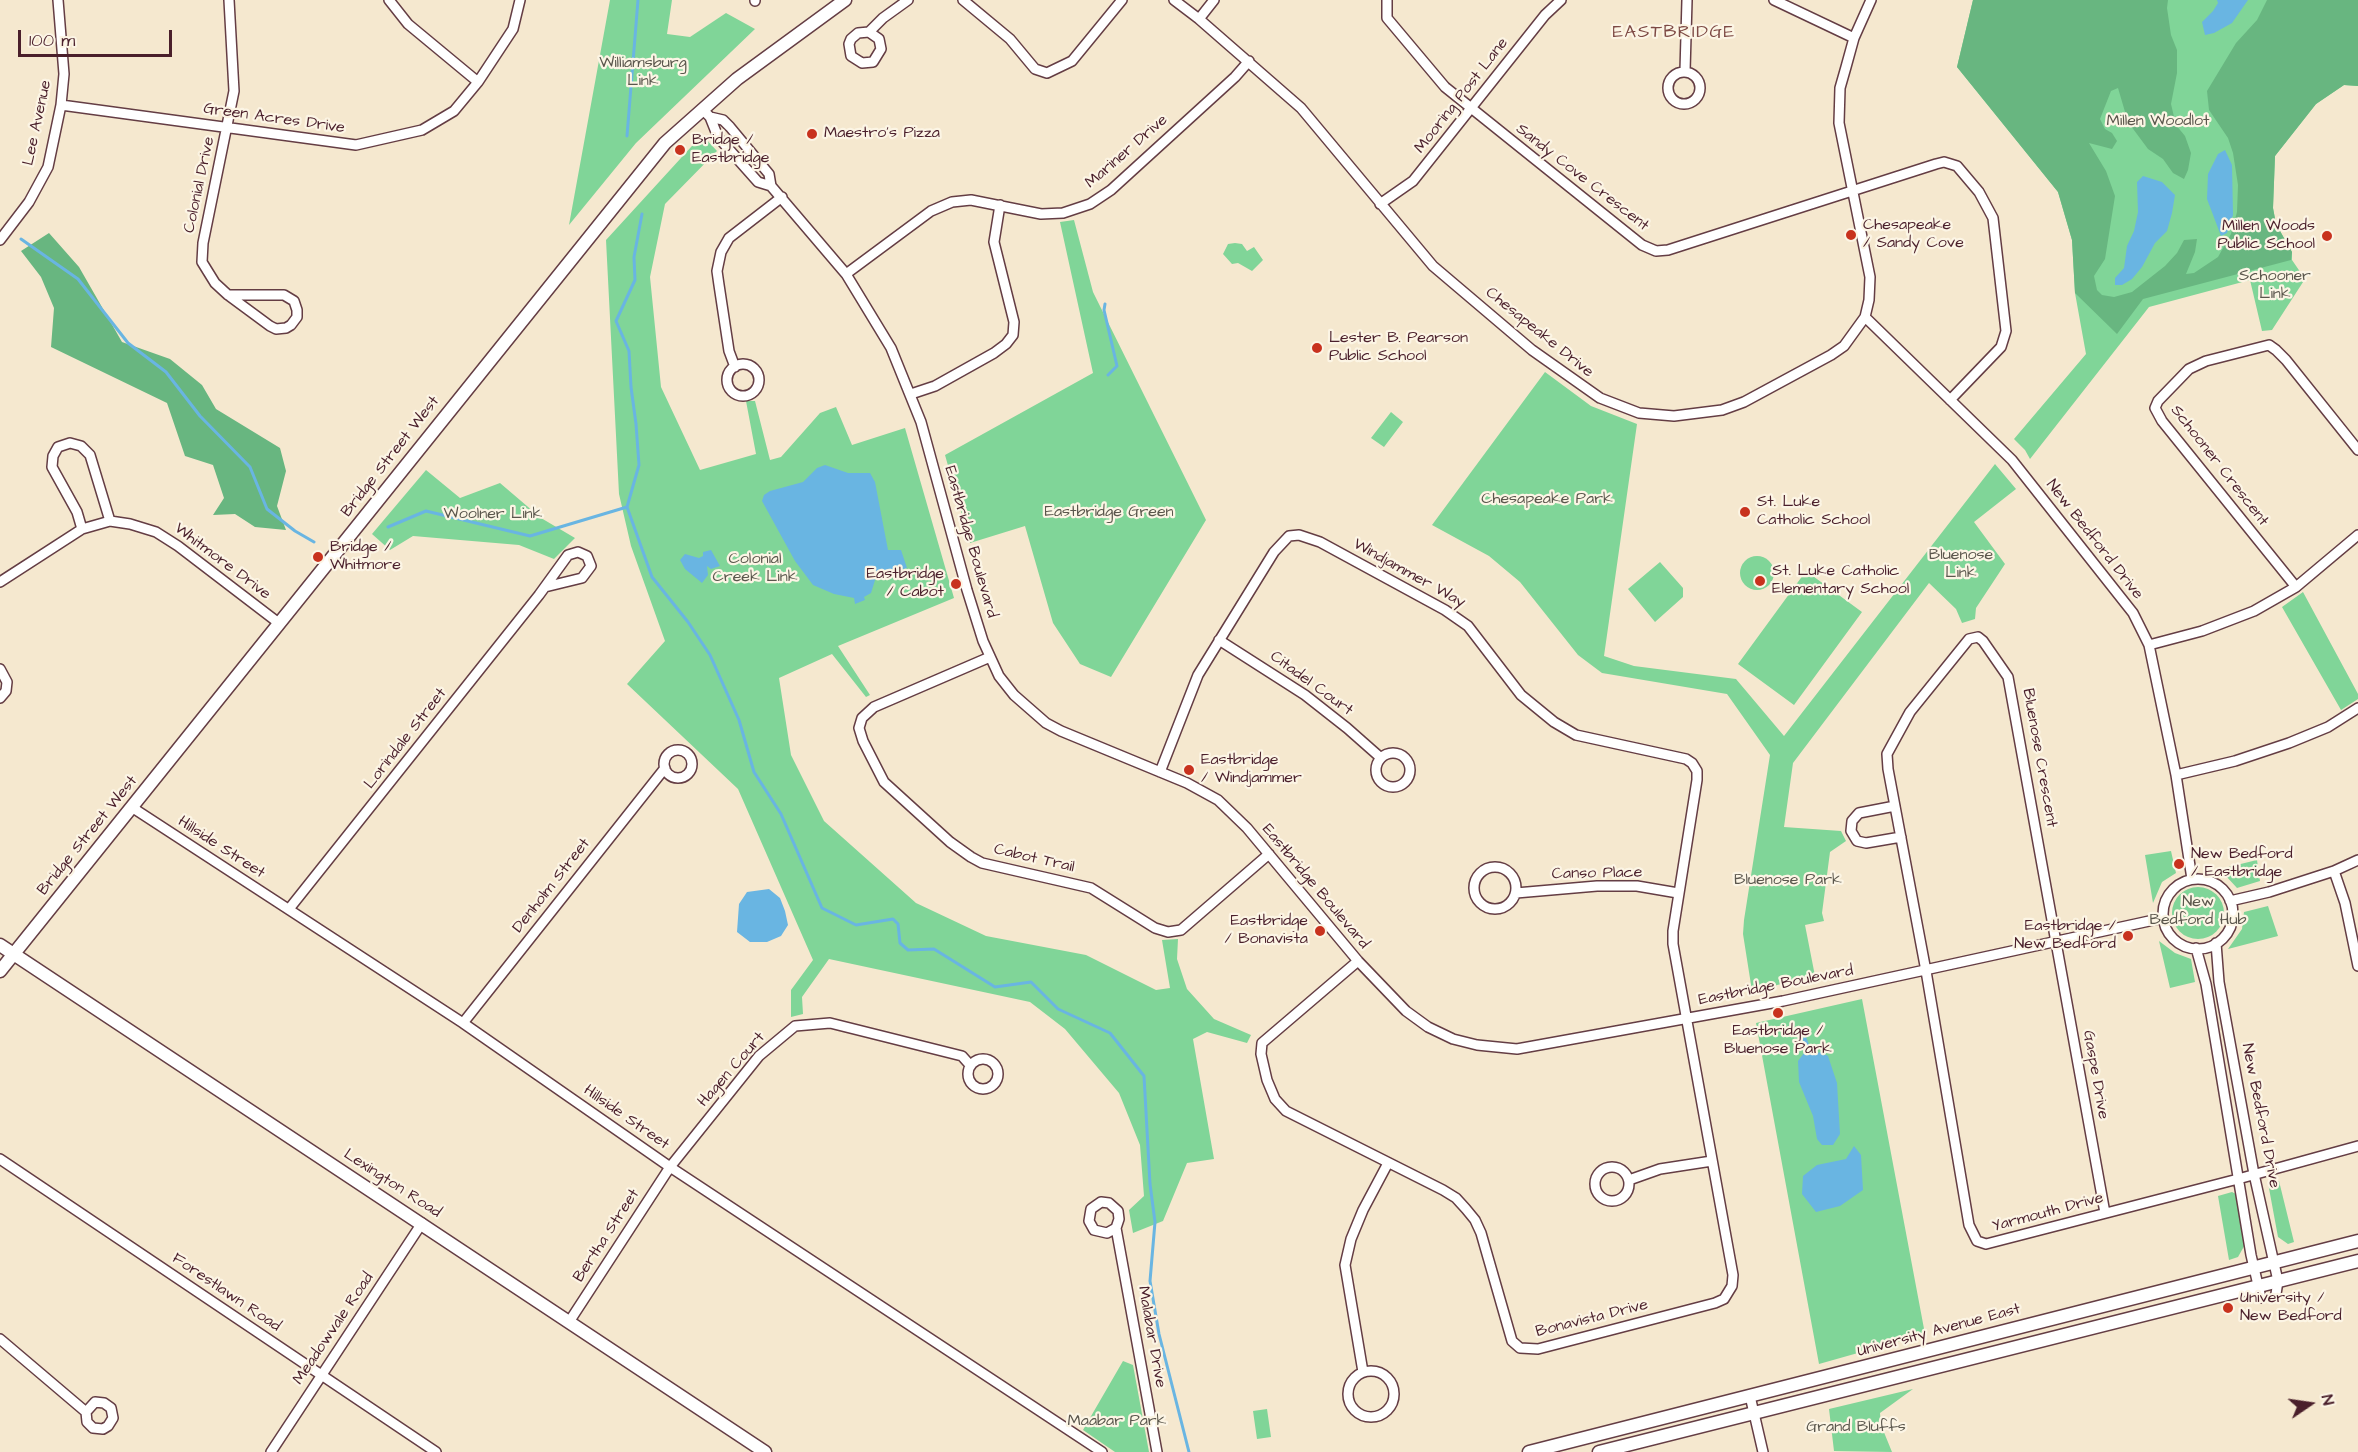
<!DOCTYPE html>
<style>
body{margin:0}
#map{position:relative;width:2358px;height:1452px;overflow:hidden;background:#f5e8cf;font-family:"Architects Daughter",sans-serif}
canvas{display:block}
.north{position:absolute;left:2280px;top:1374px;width:60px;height:60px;-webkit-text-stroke:4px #fcf5e5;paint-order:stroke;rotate:77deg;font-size:16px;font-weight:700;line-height:24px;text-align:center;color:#4a1f2b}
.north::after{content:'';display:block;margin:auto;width:21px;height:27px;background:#4a1f2b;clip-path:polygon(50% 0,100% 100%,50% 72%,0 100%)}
.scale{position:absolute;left:18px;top:30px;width:154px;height:27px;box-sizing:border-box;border:3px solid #4a1f2b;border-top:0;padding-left:8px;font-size:18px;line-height:21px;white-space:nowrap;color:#4a1f2b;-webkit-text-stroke:4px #fcf5e5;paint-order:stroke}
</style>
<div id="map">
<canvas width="2358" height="1452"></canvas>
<div class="north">N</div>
<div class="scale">100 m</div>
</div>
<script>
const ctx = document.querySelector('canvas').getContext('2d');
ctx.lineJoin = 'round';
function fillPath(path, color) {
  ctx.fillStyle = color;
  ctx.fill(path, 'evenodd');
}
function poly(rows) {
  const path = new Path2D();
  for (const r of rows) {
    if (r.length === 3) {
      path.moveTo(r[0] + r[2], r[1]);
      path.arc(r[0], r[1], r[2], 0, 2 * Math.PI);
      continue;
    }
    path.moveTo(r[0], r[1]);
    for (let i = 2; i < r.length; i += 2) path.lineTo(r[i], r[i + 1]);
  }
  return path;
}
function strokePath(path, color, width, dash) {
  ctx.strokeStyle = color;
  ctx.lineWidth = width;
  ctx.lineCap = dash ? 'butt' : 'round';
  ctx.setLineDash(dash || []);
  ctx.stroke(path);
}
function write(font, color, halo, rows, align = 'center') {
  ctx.font = font + ' "Architects Daughter",sans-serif';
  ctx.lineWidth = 4.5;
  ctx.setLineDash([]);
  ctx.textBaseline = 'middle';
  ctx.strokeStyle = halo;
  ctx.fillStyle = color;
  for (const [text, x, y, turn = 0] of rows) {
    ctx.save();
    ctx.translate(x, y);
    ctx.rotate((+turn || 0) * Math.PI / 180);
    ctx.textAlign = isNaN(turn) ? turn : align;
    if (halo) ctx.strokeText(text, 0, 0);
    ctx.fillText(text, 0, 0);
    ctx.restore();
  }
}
const green = poly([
 [610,0,672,0,667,34,690,37,726,13,755,29,636,143,569,225],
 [1973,0,2358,0,2358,86,2344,85,2316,104,2275,156,2273,208,2276,224,2292,252,2292,260,2305,279,2272,330,2262,331,2250,280,2149,307,2030,459,2025,450,2014,439,2086,354,2075,293,2072,240,2058,192,1957,67],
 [702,135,717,151,665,204,650,277,661,387,700,470,756,454,746,401,755,401,770,460,781,457,820,413,836,407,852,445,905,428,954,598,838,646,870,695,866,697,832,654,779,678,791,755,824,821,916,903,986,936,1086,955,1156,990,1170,988,1162,940,1178,939,1177,959,1187,989,1214,1019,1251,1035,1247,1043,1207,1032,1193,1039,1214,1159,1187,1163,1163,1221,1133,1233,1129,1210,1144,1196,1140,1145,1119,1093,1065,1029,1030,1002,829,959,802,997,803,1014,791,1017,791,990,813,960,738,789,627,684,665,641,631,546,619,494,606,240],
 [1074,220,1093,292,1206,520,1111,677,1080,664,1053,623,1025,526,970,543,945,455,1093,373,1060,222],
 [1235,243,1242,244,1247,251,1254,247,1263,260,1252,271,1238,263,1232,264,1223,254,1228,244],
 [1545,372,1591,406,1637,424,1604,656,1634,666,1736,679,1784,736,1995,464,2016,489,1974,522,2005,564,1976,608,1975,619,1962,623,1956,609,1929,583,1793,763,1784,827,1841,831,1846,841,1830,852,1822,913,1824,921,1805,925,1815,976,1752,991,1743,934,1744,920,1770,755,1727,694,1602,673,1578,655,1520,582,1489,556,1432,525],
 [1391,412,1403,422,1384,447,1371,438],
 [426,470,460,498,500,483,541,518,575,538,554,559,519,545,413,536,390,550,372,534],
 [1757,573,17],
 [1660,562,1683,588,1683,597,1655,622,1628,589],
 [1806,571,1862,612,1794,705,1738,664],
 [2303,592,2358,694,2358,699,2341,710,2282,607],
 [2171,851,2176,873,2162,882,2153,903,2145,855],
 [2257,860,2260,881,2237,888,2226,876,2216,870],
 [2198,913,26],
 [2268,906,2278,936,2228,949,2242,929,2244,912],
 [2159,941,2175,953,2191,959,2195,982,2170,988],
 [1862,999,1925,1334,1819,1364,1756,1023],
 [2279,1181,2294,1242,2288,1244,2278,1237,2268,1183],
 [2232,1192,2238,1195,2247,1241,2238,1257,2229,1260,2218,1196],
 [1123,1361,1133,1365,1149,1452,1115,1452,1083,1430],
 [1913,1389,1880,1413,1881,1425,1892,1452,1834,1451,1829,1409],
 [1267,1409,1271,1437,1257,1439,1253,1411]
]);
const forest = poly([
 [1973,0,2168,0,2167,8,2171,35,2177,50,2177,73,2171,104,2176,125,2185,136,2191,153,2188,170,2184,179,2173,173,2163,159,2148,149,2128,122,2118,88,2111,91,2100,119,2105,129,2112,133,2117,141,2112,149,2089,143,2106,171,2115,196,2105,259,2094,276,2097,290,2102,295,2114,297,2132,292,2165,266,2177,253,2184,240,2197,239,2195,252,2186,274,2194,273,2218,257,2231,234,2237,212,2238,185,2233,153,2228,138,2209,110,2207,91,2236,43,2257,20,2267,0,2358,0,2358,86,2344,85,2316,104,2275,156,2273,208,2276,224,2292,252,2291,260,2143,299,2117,334,2075,293,2072,240,2058,192,1957,67],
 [49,233,79,267,122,342,170,359,202,385,216,409,280,448,286,471,277,506,286,530,255,527,235,514,213,515,224,498,213,465,185,456,167,403,51,347,54,308,41,277,21,251]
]);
const water = poly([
 [2217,0,2248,0,2232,23,2214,33,2205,35,2202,22,2213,11,2218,3],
 [2225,150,2232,165,2233,215,2227,233,2221,236,2207,199,2208,174,2218,154],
 [2143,176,2162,182,2175,195,2172,213,2167,231,2155,243,2142,267,2132,279,2122,285,2115,285,2115,278,2124,268,2127,246,2134,231,2138,212,2137,182],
 [825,465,848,473,870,473,875,482,888,550,901,550,907,568,876,577,871,593,864,597,865,600,855,604,854,598,834,594,813,585,795,561,762,501,764,495,770,491,803,482,817,468],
 [711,550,720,566,711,569,707,566,708,575,702,583,685,569,680,560,685,554,699,558,703,556,703,552],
 [769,889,780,898,785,911,788,925,781,936,767,942,750,942,737,932,739,904,747,892],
 [1806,1037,1813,1054,1821,1052,1828,1056,1837,1083,1840,1134,1833,1145,1822,1145,1817,1139,1813,1116,1799,1082,1798,1061,1804,1053,1803,1038],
 [1854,1146,1861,1155,1863,1190,1840,1206,1816,1212,1802,1194,1803,1176,1817,1165,1846,1159]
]);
const stream = poly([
 [627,136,638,0],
 [642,214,634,257,635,280,616,321,629,351,631,387,636,424,639,465,627,507,652,577,688,622,710,655,739,720,754,772,781,814,822,908,856,925,893,919,898,924,900,943,908,950,934,949,995,987,1031,982,1058,1009,1110,1033,1144,1076,1150,1184,1155,1222,1150,1281,1159,1334,1189,1452],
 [21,239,78,279,128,343,166,372,200,416,250,467,267,509,295,531,314,542],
 [1105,304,1104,310,1117,366,1108,375],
 [388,527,426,511,530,536,627,507]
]);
const street = poly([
 [389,0,408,24,478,82],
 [755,0,755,1],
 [963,0,1010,39,1035,69,1047,73,1072,61,1122,0],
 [1174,0,1199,19,1301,108,1433,266,1532,350,1600,398,1639,413,1674,416,1722,410,1744,402,1831,355,1844,346,1865,317,1869,300,1870,277,1839,123,1840,88,1846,67,1854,38,1871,0],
 [1387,0,1387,18,1445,87,1642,245,1656,251,1668,250,1936,164,1944,162,1957,166,1979,192,1993,218,2006,331,2001,347,1950,400],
 [1774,0,1854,38],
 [1199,19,1214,0],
 [869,32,879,39,881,49,873,62,862,63,851,56,849,44,851,39,858,33,869,32,883,18,908,0],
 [1685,71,1687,0],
 [1684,88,16],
 [61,105,356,145,422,130,454,111,478,82,513,29,520,0],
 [702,109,710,117,718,137,758,182,771,186,846,274,891,348,921,422,967,590,983,641,999,676,1014,695,1046,723,1061,731,1187,783,1218,800,1247,828,1358,961,1406,1011,1428,1027,1453,1039,1477,1045,1517,1049,1783,1001,2163,918],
 [710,117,723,120,730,127,769,174,771,186],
 [1380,204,1413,181,1545,15,1561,0],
 [0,240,29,202,48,167,61,105,64,74,58,0],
 [846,274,931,211,952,202,971,200,1041,214,1063,213,1090,204,1111,190,1235,77,1249,61],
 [228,295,284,295,294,301,297,310,297,317,291,325,286,328,276,329,270,326,228,295,215,283,202,262,203,243,234,91,229,0],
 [1865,317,2012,460,2133,613,2149,645,2176,775,2192,879],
 [743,380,16],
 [735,367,729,351,719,285,717,271,721,252,729,238,782,197],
 [911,394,935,386,994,353,1006,344,1013,335,1014,322,994,242,1000,205],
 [82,529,77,512,52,467,53,456,58,447,70,443,81,446,90,455,110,521],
 [0,582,82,529,110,521,130,524,156,532,178,546,280,624],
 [2296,587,2162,421,2155,408,2158,401,2189,369,2206,361,2269,345,2276,350,2286,360,2358,450],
 [1219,640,1305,695,1347,728,1381,758],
 [2149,645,2202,631,2254,611,2296,587,2358,535],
 [990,657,874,707,862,718,859,728,863,741,884,782,950,842,971,857,982,863,1091,888,1155,928,1168,932,1181,930,1269,854],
 [0,669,7,682,6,691,0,698],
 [678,764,14],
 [1393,770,17],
 [1160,772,1198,675,1274,552,1289,536,1299,535,1320,542,1445,610,1468,626,1521,695,1554,722,1576,735,1686,759,1692,763,1697,771,1697,780,1673,931,1673,944,1733,1275,1732,1286,1724,1299,1715,1303,1538,1349,1520,1348,1512,1341,1481,1233,1475,1220,1466,1209,1456,1198,1443,1190,1286,1111,1275,1099,1267,1080,1261,1054,1262,1043,1358,961],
 [2176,775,2235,761,2289,743,2328,727,2358,708],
 [1895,806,1859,813,1852,821,1851,831,1857,841,1866,843,1901,837],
 [133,808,463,1023,670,1167,1102,1452],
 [1495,888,21],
 [2334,871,2345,903,2358,966],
 [2198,914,35],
 [1516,893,1597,886,1637,886,1678,893],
 [2230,901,2269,892,2334,871,2358,860],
 [289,909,539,595,568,555,578,552,587,556,591,566,582,578,545,587],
 [2216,943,2219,982,2254,1174,2278,1281,2276,1294],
 [2196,948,2206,984,2251,1255,2261,1298],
 [463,1023,665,768],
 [983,1074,15],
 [0,1159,436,1452],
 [1612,1184,17],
 [1629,1180,1660,1169,1712,1161],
 [2105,1213,2008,677,1983,641,1978,637,1969,639,1910,712,1887,754,1888,769,1926,971,1969,1225,1977,1241,1986,1244,2238,1179,2358,1146],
 [1116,1228,1107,1233,1094,1230,1089,1221,1091,1209,1101,1202,1109,1203,1118,1211,1119,1219,1116,1228,1157,1452],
 [569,1322,670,1167,759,1056,795,1026,830,1023,962,1056,970,1065],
 [0,1339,86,1412,87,1422,93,1428,103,1429,108,1426,113,1418,111,1408,104,1403,95,1402,86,1412],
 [1371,1394,23],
 [1363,1372,1345,1265,1351,1239,1363,1210,1388,1163],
 [1750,1396,1763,1452],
 [271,1452,422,1223]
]);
const secondary = poly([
 [0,945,765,1452],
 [0,971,665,143,737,79,845,0],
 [1529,1452,2358,1241],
 [1599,1452,2358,1261]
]);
const markers = [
 [812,134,6,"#c8321e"],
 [680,150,6,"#c8321e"],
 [1851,235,6,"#c8321e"],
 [2327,236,6,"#c8321e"],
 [1317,348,6,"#c8321e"],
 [1745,512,6,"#c8321e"],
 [318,557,6,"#c8321e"],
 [1760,581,6,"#c8321e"],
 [956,584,6,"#c8321e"],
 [1189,770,6,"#c8321e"],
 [2179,864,6,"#c8321e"],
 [1320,931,6,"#c8321e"],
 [2128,936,6,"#c8321e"],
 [1778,1013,6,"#c8321e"],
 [2228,1308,6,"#c8321e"]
];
const parkNames = [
 ["Williamsburg",643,64],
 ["Link",643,82],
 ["Millen Woodlot",2158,122],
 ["Schooner",2275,277],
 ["Link",2275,295],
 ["Chesapeake Park",1547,500],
 ["Eastbridge Green",1109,513],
 ["Woolner Link",493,515],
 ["Bluenose",1961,556],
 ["Link",1961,574],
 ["Colonial",755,560],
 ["Creek Link",755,578],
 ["Bluenose Park",1788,881],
 ["New",2198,903],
 ["Bedford Hub",2198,921],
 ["Maabar Park",1117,1422],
 ["Grand Bluffs",1856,1428]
];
const streetNames = [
 ["Mooring Post Lane",1462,96,-52],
 ["Green Acres Drive",274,119,8],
 ["Lee Avenue",38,123,-78],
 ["Mariner Drive",1127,152,-41],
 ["Sandy Cove Crescent",1582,178,38],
 ["Colonial Drive",200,185,-78],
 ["Chesapeake Drive",1539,333,39],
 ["Bridge Street West",391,457,-52],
 ["Schooner Crescent",2219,466,52],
 ["New Bedford Drive",2094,540,52],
 ["Eastbridge Boulevard",970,542,74],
 ["Whitmore Drive",222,562,37],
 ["Windjammer Way",1409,574,29],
 ["Citadel Court",1311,684,36],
 ["Lorindale Street",406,739,-52],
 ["Bluenose Crescent",2039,758,80],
 ["Bridge Street West",88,836,-51],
 ["Hillside Street",221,848,33],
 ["Cabot Trail",1034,859,13],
 ["Canso Place",1597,874,-1],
 ["Denholm Street",552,886,-52],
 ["Eastbridge Boulevard",1315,887,50],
 ["Eastbridge Boulevard",1776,986,-11],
 ["Hagen Court",732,1070,-49],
 ["Gaspe Drive",2095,1075,80],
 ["New Bedford Drive",2260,1116,79],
 ["Hillside Street",626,1118,35],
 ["Lexington Road",392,1184,33],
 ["Yarmouth Drive",2048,1213,-15],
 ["Bertha Street",607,1236,-57],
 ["Forestlawn Road",226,1293,34],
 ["Bonavista Drive",1592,1319,-14],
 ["Meadowvale Road",334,1329,-56],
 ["University Avenue East",1939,1331,-15],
 ["Malabar Drive",1151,1337,80]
];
const poiNames = [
 ["Maestro's Pizza",824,134],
 ["Bridge /",692,141],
 ["Eastbridge",692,159],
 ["Chesapeake",1863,226],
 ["/ Sandy Cove",1863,244],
 ["Millen Woods",2315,227,"right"],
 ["Public School",2315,245,"right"],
 ["Lester B. Pearson",1329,339],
 ["Public School",1329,357],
 ["St. Luke",1757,503],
 ["Catholic School",1757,521],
 ["Bridge /",330,548],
 ["Whitmore",330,566],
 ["St. Luke Catholic",1772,572],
 ["Elementary School",1772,590],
 ["Eastbridge",944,575,"right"],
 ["/ Cabot",944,593,"right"],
 ["Eastbridge",1201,761],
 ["/ Windjammer",1201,779],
 ["New Bedford",2191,855],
 ["/ Eastbridge",2191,873],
 ["Eastbridge",1308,922,"right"],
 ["/ Bonavista",1308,940,"right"],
 ["Eastbridge /",2116,927,"right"],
 ["New Bedford",2116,945,"right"],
 ["Eastbridge /",1778,1032,"center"],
 ["Bluenose Park",1778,1050,"center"],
 ["University /",2240,1299],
 ["New Bedford",2240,1317]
];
const neighbourhoodNames = [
 ["EASTBRIDGE",1674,33]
];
fillPath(green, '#80d598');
fillPath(forest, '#68b680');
fillPath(water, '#69b5e2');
strokePath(stream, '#69b5e2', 3);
strokePath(street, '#643d44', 12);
strokePath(secondary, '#643d44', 15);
strokePath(street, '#fff', 9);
strokePath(secondary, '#fff', 12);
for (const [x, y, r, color] of markers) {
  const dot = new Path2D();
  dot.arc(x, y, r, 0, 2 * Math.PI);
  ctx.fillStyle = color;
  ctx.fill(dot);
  strokePath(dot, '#fcf5e5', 2);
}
write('16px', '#5a564c', '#fcf5e5', parkNames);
write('16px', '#4a1f2b', '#fcf5e5', streetNames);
write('16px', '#4a1f2b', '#fcf5e5', poiNames, 'left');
ctx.letterSpacing = '1.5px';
write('18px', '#7d4944', '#fcf5e5', neighbourhoodNames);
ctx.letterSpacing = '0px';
</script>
